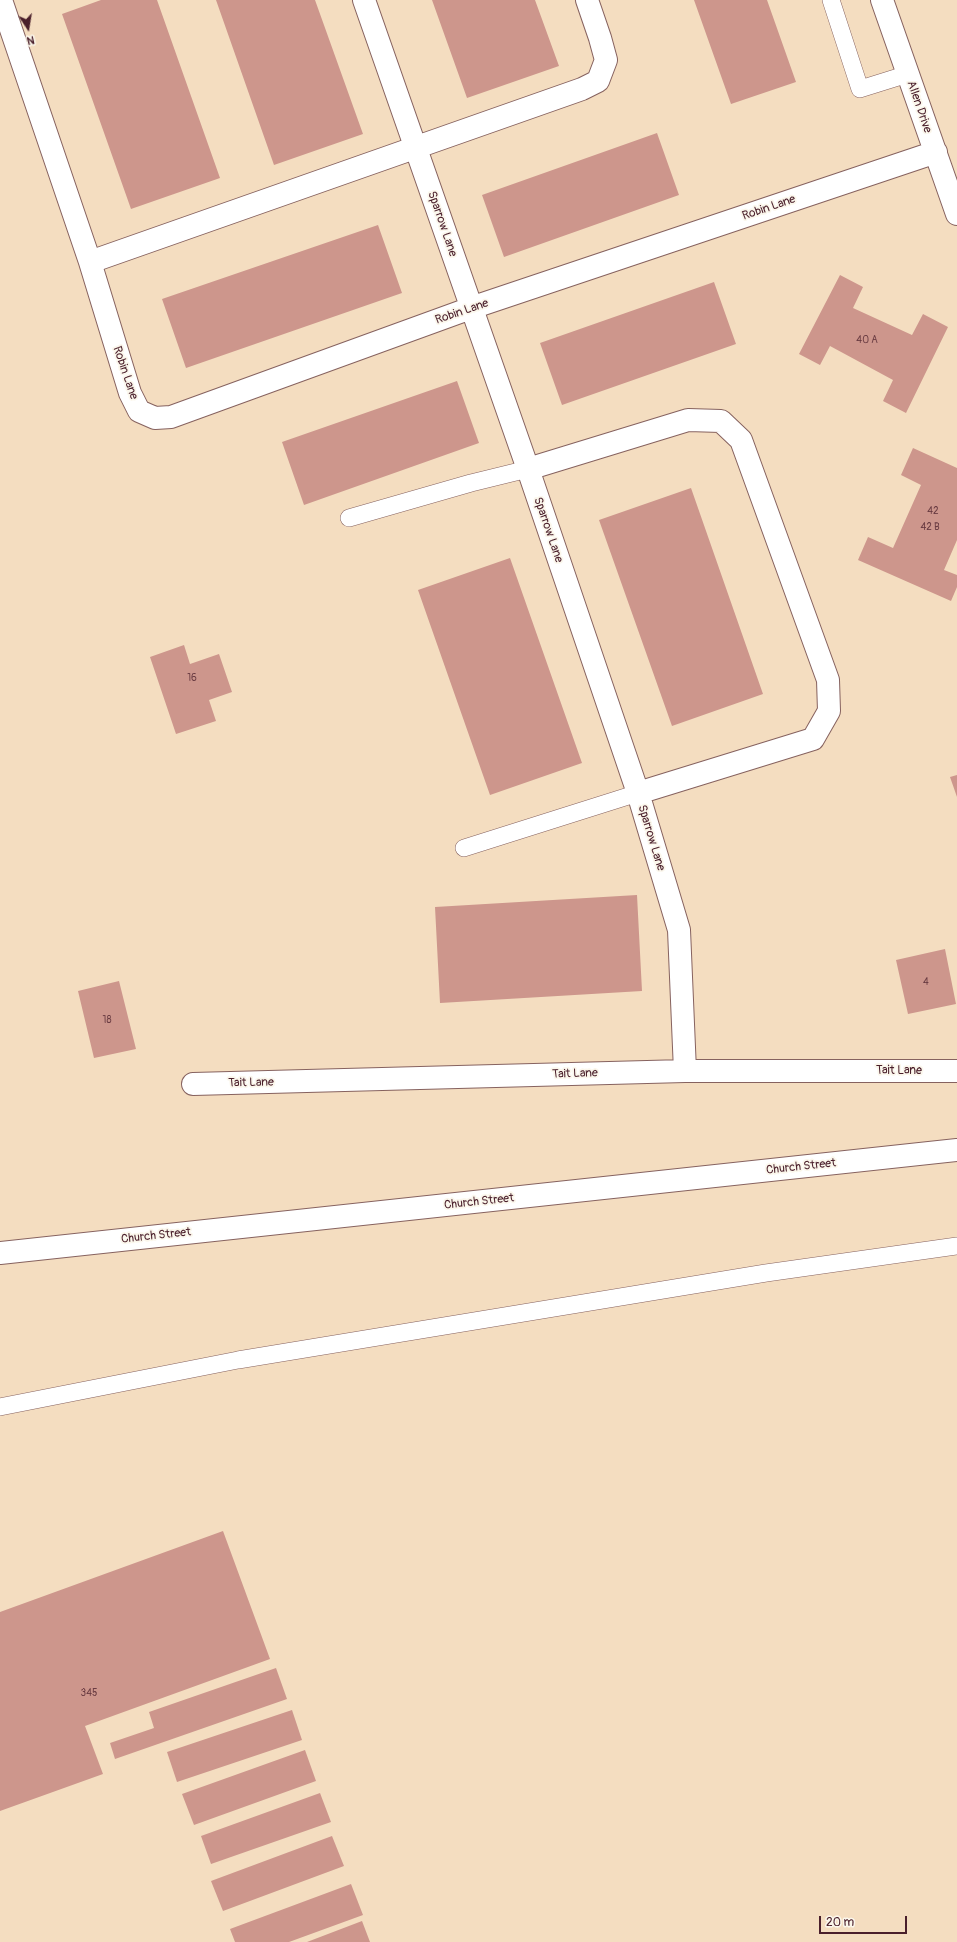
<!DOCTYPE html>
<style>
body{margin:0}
#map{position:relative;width:957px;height:1942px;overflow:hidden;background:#f4ddc0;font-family:Pangolin,sans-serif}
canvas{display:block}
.north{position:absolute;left:8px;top:8px;width:40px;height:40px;-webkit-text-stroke:3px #fbf7ec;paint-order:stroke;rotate:168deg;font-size:11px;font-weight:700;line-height:16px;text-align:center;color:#4a1f2b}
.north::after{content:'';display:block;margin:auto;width:14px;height:18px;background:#4a1f2b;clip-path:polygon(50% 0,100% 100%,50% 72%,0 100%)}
.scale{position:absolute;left:819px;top:1916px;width:88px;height:18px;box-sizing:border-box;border:2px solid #4a1f2b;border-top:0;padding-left:5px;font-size:12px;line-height:14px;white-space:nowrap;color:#4a1f2b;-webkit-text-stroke:3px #fbf7ec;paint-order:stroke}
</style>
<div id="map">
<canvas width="957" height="1942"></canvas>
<div class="north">N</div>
<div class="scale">20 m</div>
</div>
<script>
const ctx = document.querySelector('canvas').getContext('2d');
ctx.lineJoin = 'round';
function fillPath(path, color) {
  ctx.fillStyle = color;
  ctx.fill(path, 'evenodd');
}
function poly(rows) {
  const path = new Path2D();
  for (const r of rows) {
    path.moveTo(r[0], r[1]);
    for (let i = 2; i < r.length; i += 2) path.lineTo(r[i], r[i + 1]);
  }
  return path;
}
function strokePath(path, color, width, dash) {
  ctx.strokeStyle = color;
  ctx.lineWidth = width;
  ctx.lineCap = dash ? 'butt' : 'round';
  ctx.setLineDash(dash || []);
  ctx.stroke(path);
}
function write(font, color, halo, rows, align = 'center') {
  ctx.font = font + ' Pangolin,sans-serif';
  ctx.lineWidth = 3.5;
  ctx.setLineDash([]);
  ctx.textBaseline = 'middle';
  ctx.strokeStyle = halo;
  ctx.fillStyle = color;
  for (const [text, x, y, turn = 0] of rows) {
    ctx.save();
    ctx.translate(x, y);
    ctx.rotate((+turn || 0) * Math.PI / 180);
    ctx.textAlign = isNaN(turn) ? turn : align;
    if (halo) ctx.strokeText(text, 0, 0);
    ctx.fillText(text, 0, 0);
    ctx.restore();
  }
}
const building = poly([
 [101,0,157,0,220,178,131,209,62,14],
 [216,0,315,0,363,134,274,165],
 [432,0,535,0,559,66,467,98],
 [694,0,767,0,796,82,731,104],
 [657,133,679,195,504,257,482,195],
 [378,225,402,293,186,368,162,299],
 [840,275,863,287,853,308,912,335,923,314,948,327,906,413,883,401,893,380,830,346,820,365,799,354],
 [714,282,736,344,562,405,540,343],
 [457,381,479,443,304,505,282,442],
 [913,448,957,468,957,540,944,570,957,575,957,587,951,601,858,560,868,537,893,548,921,485,901,475],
 [691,488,763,694,672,726,599,520],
 [510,558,582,763,490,795,418,590],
 [184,645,190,664,219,654,232,692,209,700,216,721,176,734,150,657],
 [957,775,957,797,950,777],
 [637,895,642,991,440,1003,435,907],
 [945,949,956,1004,908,1014,896,960],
 [119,981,136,1049,94,1058,78,991],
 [223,1531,270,1659,85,1726,103,1774,0,1811,0,1612],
 [276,1668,287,1699,115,1759,110,1743,154,1728,149,1712],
 [292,1710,302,1740,177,1782,167,1752],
 [305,1750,316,1781,194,1825,182,1794],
 [320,1793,331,1822,211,1864,201,1836],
 [332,1836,344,1866,223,1911,211,1881],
 [351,1884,363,1915,289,1942,235,1942,230,1929],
 [362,1921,370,1942,307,1942]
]);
const service = poly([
 [831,0,860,89,908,74],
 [349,518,471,483,528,469],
 [464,848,638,793],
 [0,1407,238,1360,766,1273,957,1246]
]);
const minor = poly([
 [1,0,90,262,130,393,139,411,155,418,171,417,471,308,936,152],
 [364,0,528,469,638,793,679,930,685,1071],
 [882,0,957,214],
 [90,262,582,89,598,81,606,60,600,38,587,0],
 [528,469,688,420,721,421,741,440,828,680,829,711,813,739,638,793],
 [193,1084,685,1071,957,1071]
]);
const secondary = poly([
 [0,1253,957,1150]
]);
const numberNames = [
 ["40 A",867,340],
 ["42",933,511],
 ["42 B",930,527],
 ["16",192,678],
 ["4",926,982],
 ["18",107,1020],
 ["345",89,1693]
];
const streetNames = [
 ["Allen Drive",919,107,71],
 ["Robin Lane",769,208,-19],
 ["Sparrow Lane",442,224,71],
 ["Robin Lane",462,312,-19],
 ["Robin Lane",125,373,71],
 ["Sparrow Lane",548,530,71],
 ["Sparrow Lane",651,838,73],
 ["Tait Lane",899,1071],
 ["Tait Lane",575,1074,-2],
 ["Tait Lane",251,1083,-1],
 ["Church Street",801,1167,-6],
 ["Church Street",479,1202,-6],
 ["Church Street",156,1236,-6]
];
fillPath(building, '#cd968c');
strokePath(service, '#86625f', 18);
strokePath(minor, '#86625f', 24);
strokePath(secondary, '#86625f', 24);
strokePath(service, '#fff', 17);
strokePath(minor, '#fff', 22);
strokePath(secondary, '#fff', 22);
write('10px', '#6b3d43', null, numberNames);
write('12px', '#4a1f2b', '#fbf7ec', streetNames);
</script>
